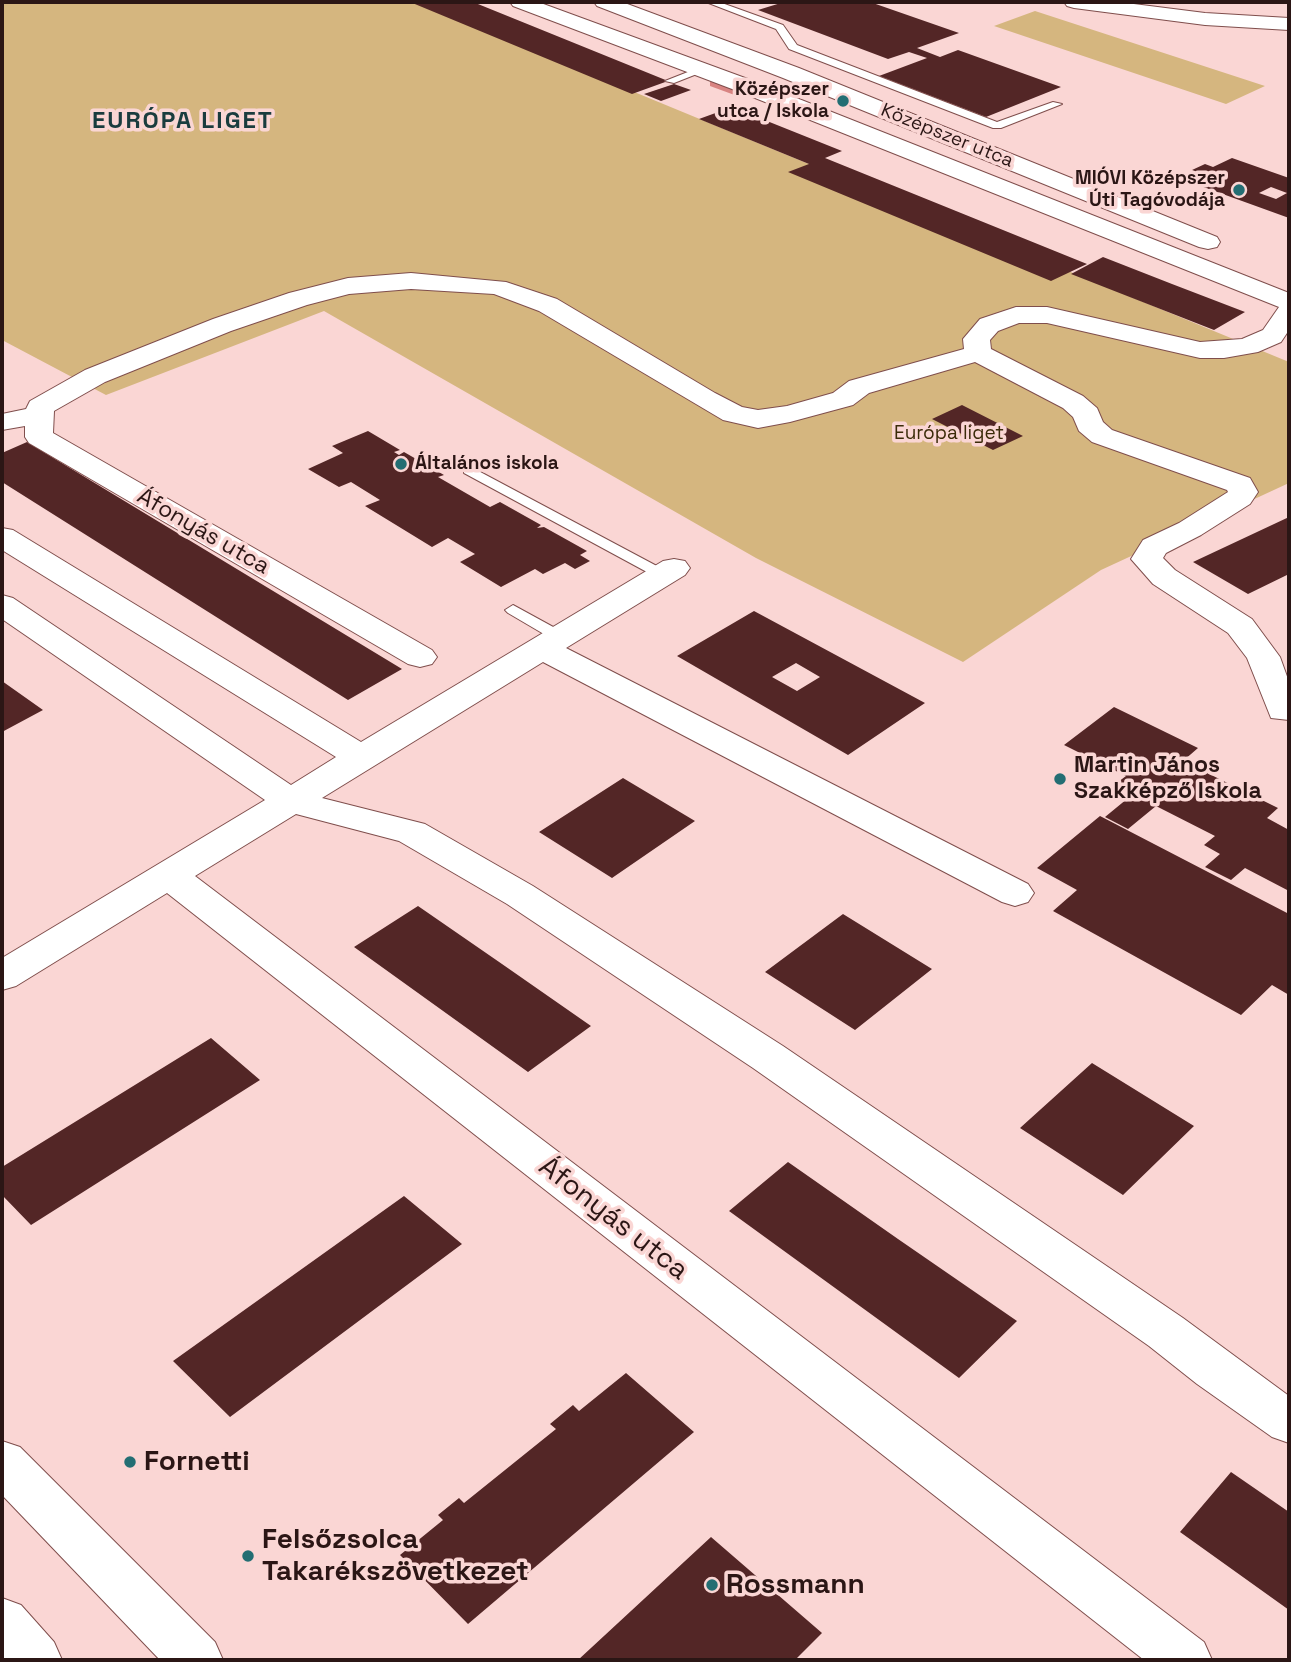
<!DOCTYPE html>
<meta charset="utf-8">
<style>
body{margin:0}
#map{position:relative;width:1291px;height:1662px;overflow:hidden;background:#fad6d4;font-family:"Space Grotesk",sans-serif}
canvas{display:block}
.frame{position:absolute;inset:0;border:4px solid #2b1615;pointer-events:none}
</style>
<div id="map">
<canvas width="1291" height="1662"></canvas>
<div class="frame"></div>
</div>
<script>
const ctx = document.querySelector('canvas').getContext('2d');
ctx.lineJoin = 'round';
function fillPath(path, color) {
  ctx.fillStyle = color;
  ctx.fill(path, 'evenodd');
}
function poly(rows) {
  const path = new Path2D();
  for (const r of rows) {
    path.moveTo(r[0], r[1]);
    for (let i = 2; i < r.length; i += 2) path.lineTo(r[i], r[i + 1]);
  }
  return path;
}
function strokePath(path, color, width, dash) {
  ctx.strokeStyle = color;
  ctx.lineWidth = width;
  ctx.lineCap = dash ? 'butt' : 'round';
  ctx.setLineDash(dash || []);
  ctx.stroke(path);
}
function write(font, color, halo, rows, align = 'center') {
  ctx.font = font + ' "Space Grotesk",sans-serif';
  ctx.lineWidth = 7;
  ctx.setLineDash([]);
  ctx.textBaseline = 'middle';
  ctx.strokeStyle = halo;
  ctx.fillStyle = color;
  for (const [text, x, y, turn = 0] of rows) {
    ctx.save();
    ctx.translate(x, y);
    ctx.rotate((+turn || 0) * Math.PI / 180);
    ctx.textAlign = isNaN(turn) ? turn : align;
    if (halo) ctx.strokeText(text, 0, 0);
    ctx.fillText(text, 0, 0);
    ctx.restore();
  }
}
const green = poly([
 [416,2,1289,362,1289,483,1101,570,963,662,756,558,324,311,106,395,2,340,2,3],
 [1035,11,1265,86,1226,104,994,26]
]);
const stream = poly([
 [710,82,716,82,747,95,740,97,710,86,710,82]
]);
const building = poly([
 [410,2,473,2,668,81,632,94],
 [784,2,870,2,959,33,917,48,940,57,958,50,1061,87,986,117,879,76,927,58,909,52,888,59,758,10],
 [674,84,691,90,661,101,644,94],
 [732,107,842,151,825,158,1087,264,1051,281,788,172,809,164,699,119],
 [1232,158,1289,178,1289,218,1184,180,1198,173,1192,170,1205,164,1213,167],
 [1271,187,1287,193,1276,199,1259,193],
 [1103,257,1172,284,1245,312,1214,330,1071,274],
 [962,405,1023,436,993,450,932,419],
 [368,431,400,450,394,452,399,455,404,452,444,475,438,477,490,507,500,502,541,525,537,528,544,527,587,551,580,555,590,561,575,569,565,563,543,574,535,569,501,587,460,562,475,554,448,538,432,547,365,506,380,500,351,482,339,487,308,469,343,453,332,446],
 [27,442,141,511,402,669,348,700,2,482,2,453],
 [1289,517,1289,574,1248,594,1193,562],
 [754,611,925,703,848,755,677,656],
 [796,663,820,677,797,691,772,677],
 [2,681,43,710,2,732],
 [1114,707,1198,748,1183,761,1278,808,1267,818,1289,830,1289,891,1245,868,1231,880,1205,867,1220,854,1204,845,1215,836,1156,806,1128,829,1105,817,1133,794,1114,785,1126,776,1064,745],
 [623,778,695,821,612,878,539,832],
 [1100,816,1289,914,1289,995,1272,985,1241,1015,1053,911,1077,890,1037,868],
 [418,906,502,964,591,1026,528,1072,354,947],
 [843,914,932,969,855,1030,765,972],
 [211,1038,260,1080,31,1225,2,1195,2,1167],
 [1092,1063,1194,1126,1123,1195,1020,1128],
 [788,1162,898,1239,1017,1321,959,1378,729,1211],
 [404,1196,462,1244,230,1417,173,1361],
 [626,1373,694,1432,468,1624,400,1555,443,1520,438,1515,459,1498,464,1503,556,1429,550,1424,573,1405,579,1411],
 [1231,1472,1289,1512,1289,1610,1180,1532],
 [711,1537,822,1633,795,1660,578,1660]
]);
const lane = poly([
 [706,2,719,2,783,25,797,45,997,122,1053,102,1062,104,1001,128,993,128,789,49,776,29,706,2],
 [698,68,707,70,674,83,665,81,698,68],
 [469,466,668,572,671,575,663,580,658,578,464,473,464,467,469,466],
 [513,605,566,634,568,637,560,642,554,640,508,613,505,610,513,605]
]);
const street = poly([
 [510,2,538,2,756,82,1289,293,1289,330,1281,342,1258,352,1224,358,1200,358,1047,323,1019,323,998,331,990,340,991,349,1083,396,1097,408,1103,422,1112,430,1250,478,1258,492,1250,504,1201,535,1166,553,1163,558,1175,570,1252,619,1280,657,1289,682,1289,720,1271,718,1247,658,1228,633,1153,584,1131,559,1143,540,1179,523,1228,492,1227,490,1092,442,1079,431,1073,417,1063,408,975,362,869,393,853,405,790,422,758,428,723,420,539,311,494,294,411,289,349,294,307,305,231,331,105,382,54,411,53,433,432,650,437,657,432,664,420,667,408,664,29,443,25,437,25,426,2,430,2,414,26,409,30,401,85,370,213,319,289,293,348,278,411,273,506,282,557,299,715,393,742,407,758,410,787,406,833,393,849,381,964,349,963,339,980,319,1016,307,1047,307,1200,342,1242,339,1263,330,1279,307,740,92,513,6,510,2],
 [594,2,622,2,799,68,1217,237,1220,242,1217,247,1208,249,1199,247,783,78,597,6,594,2],
 [1064,2,1118,2,1205,13,1289,18,1289,30,1205,25,1074,8,1067,6,1064,2],
 [2,528,13,530,361,742,663,561,674,559,685,561,690,568,685,575,566,648,1028,884,1034,893,1028,902,1015,906,1002,902,543,662,322,798,425,824,533,886,783,1046,1183,1318,1289,1396,1289,1443,1272,1437,1197,1384,1149,1346,753,1068,507,904,399,841,296,814,195,876,1204,1642,1212,1660,1144,1660,167,893,16,986,2,990,2,958,265,800,2,619,2,595,13,598,291,785,336,757,2,550,2,528],
 [2,1441,20,1447,215,1642,223,1660,160,1660,2,1495,2,1441],
 [2,1598,21,1605,54,1642,62,1660,2,1660,2,1598]
]);
const markers = [
 [843,101,7,"#236e73"],
 [1239,190,7,"#236e73"],
 [401,464,7,"#236e73"],
 [1060,779,7,"#236e73"],
 [130,1462,7,"#236e73"],
 [248,1556,7,"#236e73"],
 [712,1585,7,"#236e73"]
];
const farPoinames = [
 ["Középszer",829,90],
 ["utca / Iskola",829,112],
 ["MIÓVI Középszer",1225,179],
 ["Úti Tagóvodája",1225,201],
 ["Általános iskola",415,464,"left"]
];
const farStreetnames = [
 ["Középszer utca",947,136,22]
];
const farParknames = [
 ["Európa liget",949,434]
];
const streetNames = [
 ["Áfonyás utca",203,532,30]
];
const poiNames = [
 ["Martin János",1074,766],
 ["Szakképző Iskola",1074,792]
];
const farDistrictnames = [
 ["EURÓPA LIGET",183,121]
];
const nearStreetnames = [
 ["Áfonyás utca",613,1219,38]
];
const nearPoinames = [
 ["Fornetti",144,1462],
 ["Felsőzsolca",262,1540],
 ["Takarékszövetkezet",262,1572],
 ["Rossmann",726,1585]
];
fillPath(green, '#d5b67f');
fillPath(stream, '#d88482');
fillPath(building, '#532626');
strokePath(lane, '#7f4e4c', 2);
strokePath(street, '#7f4e4c', 2);
fillPath(lane, '#fff');
fillPath(street, '#fff');
for (const [x, y, r, color] of markers) {
  const dot = new Path2D();
  dot.arc(x, y, r, 0, 2 * Math.PI);
  ctx.fillStyle = color;
  ctx.fill(dot);
  strokePath(dot, '#fad6d4', 2.5);
}
write('bold 19px', '#2b1615', '#fad6d4', farPoinames, 'right');
write('19px', '#2b1615', '#fad6d4', farStreetnames);
write('19px', '#3b2b09', '#fad6d4', farParknames);
write('23px', '#2b1615', '#fad6d4', streetNames);
write('bold 23px', '#2b1615', '#fad6d4', poiNames, 'left');
ctx.letterSpacing = '2px';
write('bold 24px', '#1a3c3e', '#fad6d4', farDistrictnames);
ctx.letterSpacing = '0px';
write('28px', '#2b1615', '#fad6d4', nearStreetnames);
write('bold 28px', '#2b1615', '#fad6d4', nearPoinames, 'left');
</script>
